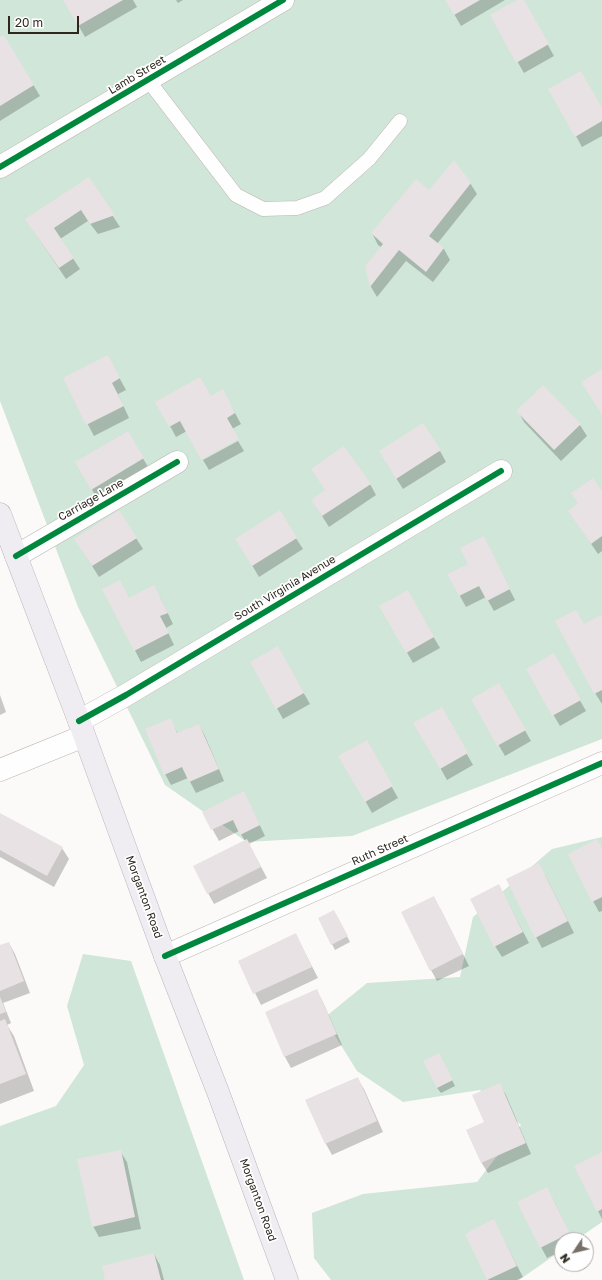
<!DOCTYPE html>
<style>
body{margin:0}
#map{position:relative;width:602px;height:1280px;overflow:hidden;background:#fcfaf8;font-family:"Golos Text",sans-serif}
canvas{display:block}
.north{position:absolute;left:554px;top:1232px;width:40px;height:40px;box-sizing:border-box;background:#fff;border:1px solid #aba9a5;border-radius:50%;rotate:235deg;font-size:11px;font-weight:700;line-height:16px;text-align:center;color:#2d271e}
.north::after{content:'';display:block;margin:auto;width:14px;height:18px;background:#75716a;clip-path:polygon(50% 0,100% 100%,50% 72%,0 100%)}
.scale{position:absolute;left:8px;top:16px;width:71px;height:18px;box-sizing:border-box;border:2px solid #2d271e;border-top:0;padding-left:5px;font-size:12px;line-height:14px;white-space:nowrap;color:#2d271e;-webkit-text-stroke:3px #fff;paint-order:stroke}
</style>
<div id="map">
<canvas width="602" height="1280"></canvas>
<div class="north">N</div>
<div class="scale">20 m</div>
</div>
<script>
const ctx = document.querySelector('canvas').getContext('2d');
ctx.lineJoin = 'round';
function fillPath(path, color) {
  ctx.fillStyle = color;
  ctx.fill(path, 'evenodd');
}
function poly(rows) {
  const path = new Path2D();
  for (const r of rows) {
    path.moveTo(r[0], r[1]);
    for (let i = 2; i < r.length; i += 2) path.lineTo(r[i], r[i + 1]);
  }
  return path;
}
function strokePath(path, color, width, dash) {
  ctx.strokeStyle = color;
  ctx.lineWidth = width;
  ctx.lineCap = dash ? 'butt' : 'round';
  ctx.setLineDash(dash || []);
  ctx.stroke(path);
}
function write(font, color, halo, rows, align = 'center') {
  ctx.font = font + ' "Golos Text",sans-serif';
  ctx.lineWidth = 3.5;
  ctx.setLineDash([]);
  ctx.textBaseline = 'middle';
  ctx.strokeStyle = halo;
  ctx.fillStyle = color;
  for (const [text, x, y, turn = 0] of rows) {
    ctx.save();
    ctx.translate(x, y);
    ctx.rotate((+turn || 0) * Math.PI / 180);
    ctx.textAlign = isNaN(turn) ? turn : align;
    if (halo) ctx.strokeText(text, 0, 0);
    ctx.fillText(text, 0, 0);
    ctx.restore();
  }
}
const green = poly([
 [0,0,602,0,602,739,352,836,247,842,165,785,78,607,0,401],
 [602,837,602,1222,576,1240,562,1240,562,1250,519,1280,331,1280,314,1258,312,1213,363,1194,477,1182,521,1125,480,1090,403,1102,357,1071,324,1018,367,983,460,977,473,917,552,849],
 [83,954,131,961,244,1280,0,1280,0,1126,56,1106,84,1065,67,1006]
]);
const shadow = poly([
 [64,0,133,0,137,7,85,37],
 [176,0,183,0,178,3],
 [446,0,505,0,461,26],
 [519,0,523,0,554,56,524,73,491,16],
 [4,36,40,96,0,121,0,38],
 [550,89,602,110,602,136,582,147],
 [88,178,120,227,98,234,88,221,60,239,80,269,66,279,33,230],
 [470,183,477,194,437,244,444,249,450,260,433,282,406,261,377,297,371,287,366,266,381,247,378,245,372,233,429,191],
 [114,368,126,390,118,394,129,418,94,436,64,379],
 [543,387,580,425,587,436,561,461,524,422,518,411],
 [211,397,229,402,241,424,232,429,187,431,176,437,170,426],
 [127,432,150,470,98,500,76,462],
 [238,441,244,451,209,470,203,460],
 [440,451,446,462,403,489,386,462],
 [370,484,376,495,329,527,312,500],
 [602,493,602,551,598,554,569,511],
 [279,512,303,549,259,577,243,550],
 [136,538,143,549,99,577,82,550],
 [489,549,515,600,494,611,486,597,466,607,448,574,469,564],
 [103,589,129,599,160,597,173,624,166,628,174,645,141,662],
 [407,592,440,648,413,663,381,607],
 [602,620,602,704,595,693,583,626],
 [278,648,310,704,283,719,251,662],
 [554,655,586,711,560,726,527,670],
 [499,685,531,741,505,756,472,699],
 [0,695,6,712,0,715],
 [441,708,473,765,447,780,415,723],
 [170,719,178,734,199,725,205,736,224,781,196,793,188,778,171,785,165,774],
 [366,741,398,798,372,813,340,756],
 [249,803,265,836,249,844,267,878,214,904,208,893,245,841,239,831,219,841,203,812],
 [0,814,62,848,69,859,54,887,0,857],
 [602,850,602,911,599,912,593,901],
 [545,875,574,933,542,948,536,937],
 [505,897,529,943,502,957,495,946],
 [440,908,469,966,437,981,431,970],
 [337,916,350,942,335,950,332,944],
 [296,935,318,978,261,1005,239,961],
 [9,943,15,954,30,993,3,1003,11,1023,7,1025,14,1036,34,1091,0,1104,0,947],
 [317,991,323,1002,342,1045,291,1068,285,1057,266,1013],
 [442,1060,455,1086,441,1093,437,1088],
 [357,1078,364,1089,383,1132,332,1155,326,1144,306,1100],
 [499,1084,506,1095,531,1154,488,1173,481,1162,485,1123],
 [120,1151,127,1162,141,1229,99,1237,93,1226],
 [602,1153,602,1219,598,1211],
 [553,1199,573,1240,562,1240,562,1251,547,1258,541,1247],
 [494,1221,523,1277,517,1280,488,1280,466,1234],
 [154,1254,160,1265,164,1280,104,1280]
]);
const building = poly([
 [63,0,123,0,78,26],
 [445,0,480,0,454,15],
 [517,0,524,0,549,44,516,63,490,15],
 [4,35,34,85,0,106,0,37],
 [581,71,602,108,602,121,575,137,548,89],
 [454,160,471,183,429,236,444,248,426,272,399,250,370,287,365,266,383,244,371,233,416,179,429,190],
 [89,177,115,215,90,224,81,210,54,228,74,258,59,268,25,219],
 [108,355,120,378,112,383,124,406,86,425,63,378],
 [602,369,602,415,581,382],
 [200,377,211,396,223,389,235,413,227,418,239,439,201,460,180,421,169,427,155,402],
 [543,385,581,424,554,450,516,411],
 [423,423,441,450,396,479,379,451],
 [128,431,144,458,91,490,75,462],
 [344,446,371,484,322,516,311,500,325,490,311,469],
 [593,478,602,491,602,536,591,544,568,511,578,503,571,493],
 [119,510,137,538,92,566,74,539],
 [280,510,297,538,252,566,235,539],
 [484,536,510,589,487,601,479,586,459,596,447,574,468,564,460,548],
 [120,580,129,598,154,585,168,613,160,616,169,633,134,651,102,589],
 [408,590,434,637,406,653,379,606],
 [576,610,584,624,601,615,602,618,602,690,594,694,555,621],
 [278,646,304,693,276,709,250,662],
 [554,653,581,700,552,716,526,669],
 [499,683,526,730,497,746,471,699],
 [442,707,468,753,440,769,413,723],
 [171,718,177,733,199,724,219,769,189,782,182,767,164,775,145,729],
 [367,740,393,786,365,802,338,756],
 [244,791,260,825,240,835,233,820,211,830,202,812],
 [0,813,63,847,47,876,0,850],
 [247,839,261,867,207,894,193,866],
 [597,839,602,849,602,897,592,902,568,854],
 [539,863,568,921,535,938,506,879],
 [499,884,523,932,494,947,470,899],
 [434,896,463,954,430,971,401,912],
 [334,910,348,936,331,945,318,918],
 [296,933,312,967,253,994,238,961],
 [9,942,24,981,0,991,0,945],
 [317,989,337,1034,284,1057,265,1012],
 [0,997,6,1012,0,1014],
 [5,1019,26,1074,0,1084,0,1021],
 [439,1053,453,1080,437,1088,423,1061],
 [358,1077,377,1121,325,1144,305,1100],
 [500,1083,526,1143,481,1163,466,1130,484,1122,472,1095],
 [121,1150,135,1217,92,1227,77,1159],
 [602,1152,602,1209,597,1212,574,1166],
 [547,1187,570,1233,540,1248,517,1202],
 [494,1219,517,1266,487,1280,465,1234],
 [154,1253,161,1280,103,1280,105,1278,102,1266]
]);
const service = poly([
 [148,80,236,195,263,209,297,208,325,198,369,159,400,121]
]);
const minor = poly([
 [0,167,283,0],
 [16,556,177,462],
 [79,721,126,695,501,471],
 [0,770,84,736],
 [165,956,602,763]
]);
const primary = poly([
 [0,514,79,721,165,956,218,1092,287,1280]
]);
const cycleway = poly([
 [0,167,283,0],
 [16,556,177,462],
 [79,721,126,695,501,471],
 [165,956,602,763]
]);
const streetNames = [
 ["Lamb Street",137,75,-31],
 ["Carriage Lane",91,500,-30],
 ["South Virginia Avenue",285,588,-31],
 ["Ruth Street",380,850,-24],
 ["Morganton Road",144,897,70],
 ["Morganton Road",258,1200,70]
];
fillPath(green, '#d0e6d8');
fillPath(shadow, '#0003');
fillPath(building, '#e8e2e5');
strokePath(service, '#bab6b2', 15);
strokePath(minor, '#bab6b2', 23);
strokePath(primary, '#bbb4bd', 23);
strokePath(service, '#fffefe', 14);
strokePath(minor, '#fffefe', 22);
strokePath(primary, '#f0edf2', 22);
strokePath(cycleway, '#00873e', 6);
write('11px', '#2d271e', '#fff', streetNames);
</script>
